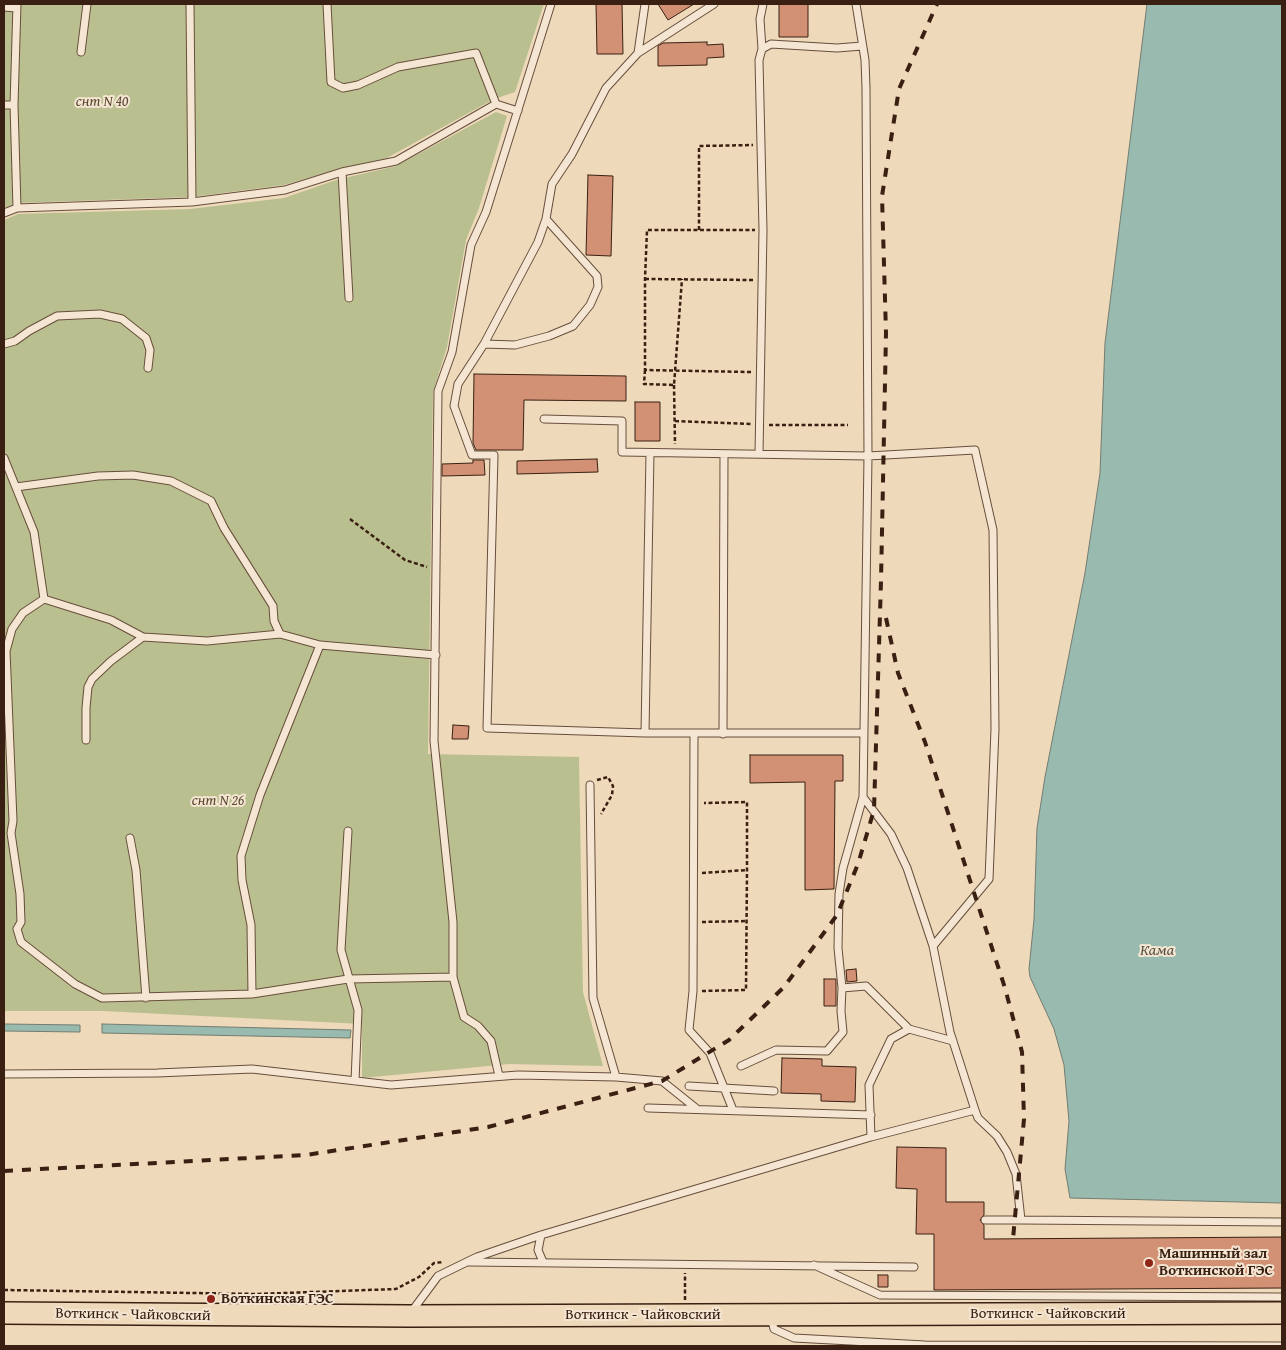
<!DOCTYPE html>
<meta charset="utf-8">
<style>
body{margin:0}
#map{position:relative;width:1286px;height:1350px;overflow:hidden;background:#eed9ba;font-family:"Gentium Book Plus",serif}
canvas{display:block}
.frame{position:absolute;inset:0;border:5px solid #3a2012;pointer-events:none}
</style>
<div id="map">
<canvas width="1286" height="1350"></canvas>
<div class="frame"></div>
</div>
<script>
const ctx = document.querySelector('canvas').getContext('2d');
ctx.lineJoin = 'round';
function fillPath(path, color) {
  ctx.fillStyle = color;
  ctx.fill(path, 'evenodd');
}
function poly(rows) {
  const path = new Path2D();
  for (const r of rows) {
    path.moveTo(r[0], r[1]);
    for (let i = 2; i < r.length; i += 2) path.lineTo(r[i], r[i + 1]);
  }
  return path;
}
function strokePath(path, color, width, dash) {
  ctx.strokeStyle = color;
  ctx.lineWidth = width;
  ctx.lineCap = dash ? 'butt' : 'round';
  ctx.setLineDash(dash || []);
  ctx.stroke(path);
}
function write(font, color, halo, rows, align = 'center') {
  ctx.font = font + ' "Gentium Book Plus",serif';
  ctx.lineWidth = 4;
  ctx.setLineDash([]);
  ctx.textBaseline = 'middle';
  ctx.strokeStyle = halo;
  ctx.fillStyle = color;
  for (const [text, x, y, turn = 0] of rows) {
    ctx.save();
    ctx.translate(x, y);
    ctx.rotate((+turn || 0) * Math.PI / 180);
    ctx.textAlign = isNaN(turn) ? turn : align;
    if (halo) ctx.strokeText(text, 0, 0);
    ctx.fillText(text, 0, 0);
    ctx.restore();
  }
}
const green = poly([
 [4,4,544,4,515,92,494,99,385,159,342,168,284,185,192,197,18,203,4,208],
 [496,112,507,116,479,208,466,240,447,347,433,392,428,754,579,757,583,992,603,1066,509,1064,362,1078,362,1024,103,1011,4,1011,4,220,18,214,190,209,284,198,336,180,396,166]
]);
const water = poly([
 [1147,4,1282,4,1282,1203,1070,1198,1065,1169,1069,1121,1064,1065,1054,1029,1030,977,1029,969,1034,919,1037,828,1045,777,1085,573,1100,473,1105,343,1147,4],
 [4,1024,80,1025,80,1032,4,1031,4,1024],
 [102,1024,351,1030,350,1038,102,1033,102,1024]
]);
const building = poly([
 [596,4,622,4,623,54,597,54,596,4],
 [658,4,694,4,668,20,658,4],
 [779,4,808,4,808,37,779,37,779,4],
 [707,42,707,45,723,44,724,57,707,58,707,65,658,66,658,46,663,43,707,42],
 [588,175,613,176,611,256,586,255,588,175],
 [474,374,626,376,626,401,524,400,523,450,476,450,473,443,474,374],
 [635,402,660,402,660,441,635,441,635,402],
 [597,459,598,472,517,474,517,461,597,459],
 [473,460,484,460,485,475,442,476,442,464,473,463,473,460],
 [453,725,469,726,468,739,452,739,453,725],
 [750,755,843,755,843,781,835,781,834,889,805,890,805,782,750,783,750,755],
 [856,969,857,981,847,982,846,970,856,969],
 [824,979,836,979,836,1006,824,1006,824,979],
 [782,1058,822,1059,822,1066,856,1067,855,1102,821,1101,821,1094,781,1093,782,1058],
 [897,1147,946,1148,946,1202,984,1202,984,1215,980,1220,984,1225,984,1239,1282,1237,1282,1288,934,1290,934,1234,916,1234,917,1189,896,1188,897,1147],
 [878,1275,888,1275,888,1287,878,1287,878,1275]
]);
const path = poly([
 [699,230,699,146,753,145],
 [645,279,753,280],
 [645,370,644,384,674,385,682,279],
 [751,372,645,370,645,279,647,230,755,230],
 [674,385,675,444],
 [675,421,751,424],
 [769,425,848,425],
 [350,519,405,560,427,567],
 [597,780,608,777,613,786,612,795,601,814],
 [702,873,747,870],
 [702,922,747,921],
 [702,991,746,990,747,870,747,802,704,803],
 [4,1290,257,1294,396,1289,419,1277,434,1263,443,1262],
 [685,1300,685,1273]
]);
const service = poly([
 [17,4,14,105,17,208],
 [190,4,192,202],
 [327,4,331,82,343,88,358,85,398,67,476,53,496,104],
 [714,4,638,53,606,88,572,154,552,184,546,219,538,242,484,344,458,384,454,406,472,455,494,455,487,728,645,733,864,733],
 [856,4,865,60,866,88,868,456,863,797,891,834,907,868,933,946,950,1032,975,1110,978,1118,997,1136,1007,1152,1016,1174,1021,1220,1282,1222],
 [4,7,16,8],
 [762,49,760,19,763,4],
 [81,52,87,4],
 [638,53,645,4],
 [4,105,14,105],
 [342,172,349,298],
 [4,213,17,208,192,202,285,190,342,172,396,161,496,104,518,111],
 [4,344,15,341,29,331,57,316,100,314,122,319,146,338,150,350,148,368],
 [484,344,515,345,549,336,573,326,590,305,598,287,597,276,546,219],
 [544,419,622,421,622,452,868,456,975,450,993,530,995,729,989,879,933,946],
 [759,454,763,230,759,60,762,49,771,44,837,48,862,46],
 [4,458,34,532,44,599],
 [16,487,98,476,133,475,171,481,211,501,224,528,273,606,274,621,280,634],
 [143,637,111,620,44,599,23,613,12,629,6,651,13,821,11,833,20,894,21,922,17,929,21,942,75,984,102,998,252,994,348,979,453,977],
 [645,733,650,453],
 [694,734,693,991,689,1030,710,1053,733,1110],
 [723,734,724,454],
 [86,740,86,708,88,687,92,679,111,661,143,637,207,641,280,634,320,645,436,655],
 [590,785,593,998,616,1077],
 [348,831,341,950,358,1010,355,1081],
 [130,838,136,870,146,998],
 [842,988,838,948,839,894,843,868,863,797],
 [252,994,251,925,242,880,241,856,260,795,320,645],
 [741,1066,776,1050,827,1051,843,1032,841,1011,842,988,866,986,909,1029,953,1041],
 [4,1074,157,1073,252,1069,391,1085,518,1075,616,1077,662,1081,697,1109],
 [499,1076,491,1041,478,1026,464,1017,453,977,453,922,434,741,438,391,452,352,471,245,486,212,551,4],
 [689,1086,774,1091],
 [648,1108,871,1115],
 [871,1137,869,1085,891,1039,909,1029],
 [985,1220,1021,1220],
 [541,1235,538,1250,543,1262],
 [469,1262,914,1267],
 [814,1265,880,1295,1282,1297],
 [412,1311,438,1276,477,1257,541,1235,871,1137,975,1110],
 [771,1317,774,1329,794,1338,925,1345,1282,1346]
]);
const primary = poly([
 [4,1313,409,1316,1282,1313]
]);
const rail = poly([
 [886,618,898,673,925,742,1005,988,1022,1052,1024,1119,1013,1239],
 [4,1171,306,1155,488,1127,662,1081,729,1040,784,987,837,915,858,864,874,810,881,581,886,333,882,196,899,89,937,4]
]);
const markers = [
 [1149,1263,5,"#8f2418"],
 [211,1299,5,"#8f2418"]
];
const parkNames = [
 ["снт N 40",102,102],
 ["снт N 26",218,801]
];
const poiNames = [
 ["Машинный зал",1159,1254],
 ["Воткинской ГЭС",1159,1271],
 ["Воткинская ГЭС",221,1299]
];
const streetNames = [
 ["Воткинск - Чайковский",1048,1314],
 ["Воткинск - Чайковский",133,1315,1],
 ["Воткинск - Чайковский",643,1315]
];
const waterNames = [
 ["Кама",1157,951]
];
fillPath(green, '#babf8f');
fillPath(water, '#99baae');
strokePath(water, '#737c70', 1);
fillPath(building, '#d29075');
strokePath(building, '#3a2012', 1);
strokePath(service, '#674e3c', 9);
strokePath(primary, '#3a2012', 24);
strokePath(path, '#3a2012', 2.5, [4, 2.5]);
strokePath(service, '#f4e6d2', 7);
strokePath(primary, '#eed9ba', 21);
strokePath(rail, '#3a2012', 4, [9, 9]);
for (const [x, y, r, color] of markers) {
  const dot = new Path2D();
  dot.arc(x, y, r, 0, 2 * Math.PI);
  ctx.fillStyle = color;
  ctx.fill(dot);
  strokePath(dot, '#f4e6d2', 2);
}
write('italic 15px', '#5a4831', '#f4e6d2', parkNames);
write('bold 15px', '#3a2012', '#f4e6d2', poiNames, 'left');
write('15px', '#3a2012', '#f4e6d2', streetNames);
write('italic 16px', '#564e41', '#f4e6d2', waterNames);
</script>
